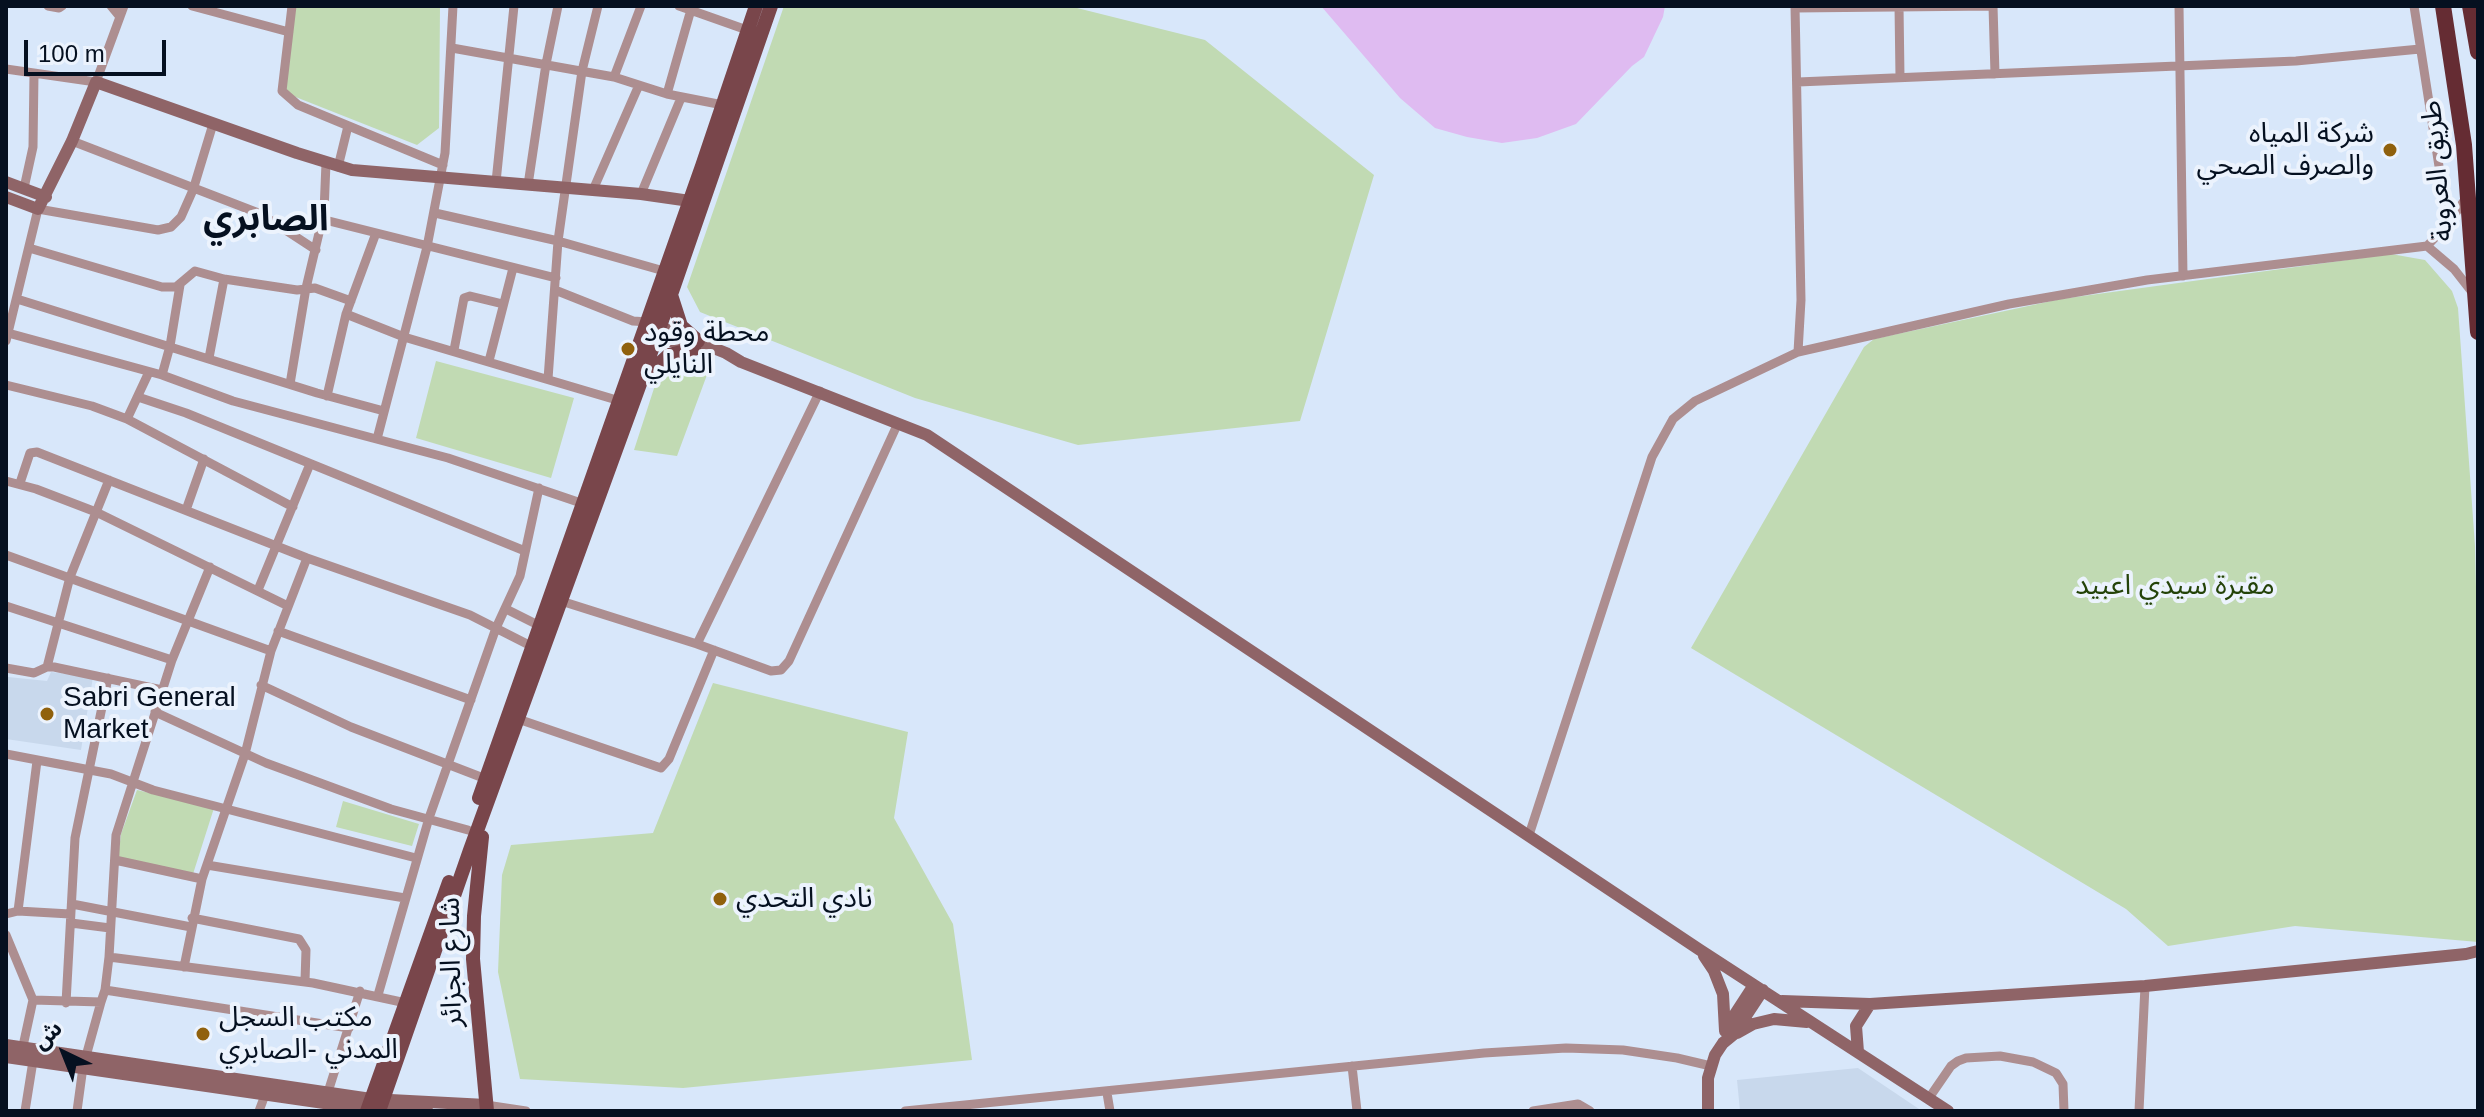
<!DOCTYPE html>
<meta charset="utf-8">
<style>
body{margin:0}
#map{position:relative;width:2484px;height:1117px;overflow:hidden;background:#d8e7fa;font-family:Helvetica,"Noto Sans Arabic",sans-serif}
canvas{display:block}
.frame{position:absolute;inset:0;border:8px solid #051020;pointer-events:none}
.north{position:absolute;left:24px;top:1013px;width:80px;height:80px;-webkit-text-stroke:6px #ecf3fd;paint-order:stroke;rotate:317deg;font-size:22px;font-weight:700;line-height:32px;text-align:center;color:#051020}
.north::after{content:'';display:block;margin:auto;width:28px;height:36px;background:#051020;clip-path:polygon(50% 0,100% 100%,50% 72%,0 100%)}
.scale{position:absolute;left:24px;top:40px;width:142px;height:36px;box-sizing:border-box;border:4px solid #051020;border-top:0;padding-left:10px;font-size:24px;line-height:28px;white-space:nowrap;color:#051020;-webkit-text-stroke:6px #ecf3fd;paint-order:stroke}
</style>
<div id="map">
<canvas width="2484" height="1117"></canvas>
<div class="frame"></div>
<div class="north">ش</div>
<div class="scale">100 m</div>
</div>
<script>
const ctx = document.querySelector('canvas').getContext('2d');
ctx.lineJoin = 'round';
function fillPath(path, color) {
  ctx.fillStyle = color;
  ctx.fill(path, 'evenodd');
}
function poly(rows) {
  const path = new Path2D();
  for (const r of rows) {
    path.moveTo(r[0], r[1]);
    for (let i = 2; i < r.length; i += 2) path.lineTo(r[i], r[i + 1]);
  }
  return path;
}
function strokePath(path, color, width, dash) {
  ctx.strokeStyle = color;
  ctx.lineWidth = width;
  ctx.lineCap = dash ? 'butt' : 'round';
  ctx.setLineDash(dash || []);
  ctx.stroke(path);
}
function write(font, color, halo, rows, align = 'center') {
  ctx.font = font + ' Helvetica,"Noto Sans Arabic",sans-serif';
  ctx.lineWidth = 8;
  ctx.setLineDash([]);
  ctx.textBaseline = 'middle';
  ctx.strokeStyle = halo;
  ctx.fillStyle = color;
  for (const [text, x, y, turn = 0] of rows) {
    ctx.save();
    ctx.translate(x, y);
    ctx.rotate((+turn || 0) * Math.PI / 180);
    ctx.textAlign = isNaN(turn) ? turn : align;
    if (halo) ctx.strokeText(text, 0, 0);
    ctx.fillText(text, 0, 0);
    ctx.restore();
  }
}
const built = poly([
 [51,672,93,677,81,750,6,739,8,677,47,681],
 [1858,1068,1922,1111,1740,1111,1737,1080]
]);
const green = poly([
 [293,6,440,6,439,128,417,145,283,92],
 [784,6,1069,6,1205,40,1374,175,1300,421,1078,445,915,398,700,312,687,287],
 [2391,254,2425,260,2452,291,2458,308,2475,546,2478,669,2478,942,2295,926,2168,946,2126,909,1691,648,1864,347,1874,339,2061,299],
 [436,361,574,398,551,478,416,438],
 [680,362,711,364,677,456,634,450,658,376,669,364],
 [713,683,908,732,894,818,953,924,972,1060,683,1088,520,1079,498,972,502,875,511,845,653,833],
 [137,790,214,808,193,874,118,858,121,834],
 [343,801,419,824,412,846,336,827]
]);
const water = poly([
 [1321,6,1665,6,1663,17,1644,57,1632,66,1576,124,1537,138,1502,143,1467,137,1435,128,1400,98]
]);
const street = poly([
 [48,6,59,8,62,6],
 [111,6,120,17],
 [192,6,289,32],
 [292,6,282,91,298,105,443,165],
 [679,6,747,30],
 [1795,6,1801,300,1798,352],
 [1899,6,1900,77],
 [1993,6,1995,74],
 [2179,6,2183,276],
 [2414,6,2448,224],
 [1795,8,1993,6],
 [452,48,614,77,667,94,723,105],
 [6,69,96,82,124,6],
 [614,77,641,6],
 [1798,82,2296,61,2420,49],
 [667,94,692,6],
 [72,141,261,214,316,250],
 [338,167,348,126],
 [496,182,514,6],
 [528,185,546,64,558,6],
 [24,188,33,147,34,74],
 [593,190,639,85],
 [641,194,681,98],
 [435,213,558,241,664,271],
 [321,219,556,278],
 [2427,246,2454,269,2472,292],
 [29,248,162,287,176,287,195,271,224,279,297,290,315,288,351,301],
 [555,290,633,321,648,322],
 [17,299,317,393,384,411],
 [346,314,404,337,620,401],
 [8,333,162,375,233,401,448,458,584,504],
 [6,341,38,209,158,230,171,227,181,217,193,190,213,124],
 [454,350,464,298,470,296,503,304],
 [209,358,224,279],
 [489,361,513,268],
 [162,375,170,346,180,285],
 [548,379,558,241,582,71,598,6],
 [290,384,306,288,324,212,326,163],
 [6,385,92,406,127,419,293,507],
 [327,396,346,314,376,233],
 [138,397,186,413,525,551],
 [127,419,149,372],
 [377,439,427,247,445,153,453,6],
 [6,481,36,489,96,512,288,606],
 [20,483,30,453,37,452,307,558,470,615,533,647],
 [186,510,204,459],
 [6,555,271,651],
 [258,590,310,464],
 [561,601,697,644,771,671,781,670,789,661,898,423],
 [6,606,172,660],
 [506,609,540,626],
 [278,631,471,700],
 [697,644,820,391],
 [47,667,70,577,109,480],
 [6,668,34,673,47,667,54,667,162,690],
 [261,685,351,727,486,779],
 [155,712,266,763,391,809,468,830],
 [518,719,661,768,669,759,714,650],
 [6,754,111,774,153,790,416,858],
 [1529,835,1652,457,1673,419,1695,401,1798,352,2009,304,2147,280,2427,246,2448,224,2466,198],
 [115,860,202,879],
 [207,865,405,898],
 [72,904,191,927],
 [18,911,37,761],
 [6,914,18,911,70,914],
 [192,918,299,939,306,950,305,981],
 [71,923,110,928],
 [6,935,33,1000,23,1046],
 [109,957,313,983,406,1003],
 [184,967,202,879,245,754,271,651,307,558],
 [105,990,109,957,116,835,172,660,210,567],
 [378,995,429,818,496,628,520,576,539,488],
 [33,1000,101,1002,105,990,349,1028],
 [66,1003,75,838,108,678],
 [1352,1066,1357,1111],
 [328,1092,360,991],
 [1107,1093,1110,1111],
 [1929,1098,1951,1066,1958,1061,1966,1058,2000,1056,2033,1062,2056,1073,2063,1084,2064,1111],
 [486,1105,526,1111],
 [25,1111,33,1061],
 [77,1111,83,1067,101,1002],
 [259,1111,265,1095],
 [905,1111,1484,1053,1566,1048,1623,1050,1677,1058,1711,1066],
 [1533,1111,1578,1104,1590,1111],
 [2139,1111,2145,986]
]);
const secondary = poly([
 [6,182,46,197],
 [6,197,38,209,72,141,96,82,297,153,352,170,641,194,690,201],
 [653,324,726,353,741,362,927,435,1700,950,1948,1111],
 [649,334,696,349],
 [1704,956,1714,971,1723,994,1725,1031],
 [1782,1001,1870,1004,2145,986,2466,954,2478,951],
 [1726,1028,1754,985],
 [1737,1033,1753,1024,1774,1019,1807,1022],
 [6,1045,371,1099,486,1105],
 [1858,1052,1856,1026,1870,1004],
 [6,1057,331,1104,380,1109,427,1110],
 [1708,1111,1708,1078,1715,1055,1723,1043,1734,1034,1763,990]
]);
const primary = poly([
 [671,295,681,326,698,341],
 [644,378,669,355,694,349],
 [479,798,702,166,756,6],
 [482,837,474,916,473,959,487,1111],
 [367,1111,449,882],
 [379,1111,470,850,641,381,771,6]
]);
const highway = poly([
 [2443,6,2464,145,2478,332],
 [2470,6,2478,52]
]);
const markers = [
 [2390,150,8,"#90610d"],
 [628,349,8,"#90610d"],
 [47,714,8,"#90610d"],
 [720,899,8,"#90610d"],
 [203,1034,8,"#90610d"]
];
const poiNames = [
 ["شركة المياه",2374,134,"right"],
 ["والصرف الصحي",2374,166,"right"],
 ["محطة وقود",644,333],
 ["النايلي",644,365],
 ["Sabri General",63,698],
 ["Market",63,730],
 ["نادي التحدي",736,899],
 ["مكتب السجل",219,1018],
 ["المدني -الصابري",219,1050]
];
const streetNames = [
 ["طريق العروبة",2438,171,-95],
 ["شارع الجزائر",452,962,-91]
];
const parkNames = [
 ["مقبرة سيدي اعبيد",2175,586]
];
const districtNames = [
 ["الصابري",266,220]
];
fillPath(built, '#c8d8ec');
fillPath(green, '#c1dab3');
fillPath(water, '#dfbbf1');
strokePath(street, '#ad8e90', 9);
strokePath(secondary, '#8f6467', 12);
strokePath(primary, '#79464b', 14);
strokePath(highway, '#652c33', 16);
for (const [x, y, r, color] of markers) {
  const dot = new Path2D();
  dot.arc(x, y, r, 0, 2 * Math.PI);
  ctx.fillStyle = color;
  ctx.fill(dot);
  strokePath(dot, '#ecf3fd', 3);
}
write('28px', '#051020', '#ecf3fd', poiNames, 'left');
write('28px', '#051020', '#ecf3fd', streetNames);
write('28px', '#244309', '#ecf3fd', parkNames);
write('bold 36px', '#051020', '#ecf3fd', districtNames);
</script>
